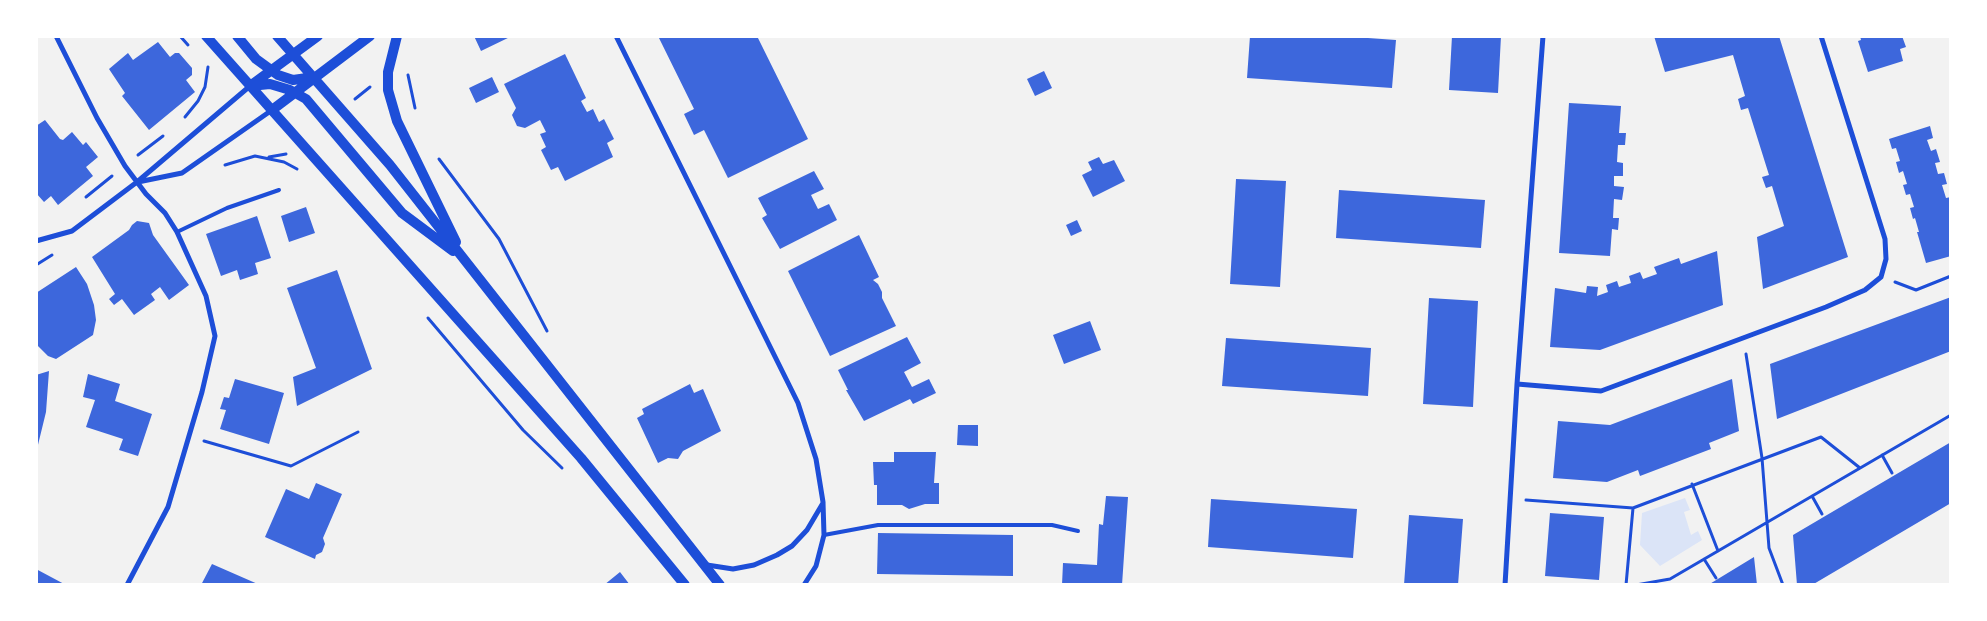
<!DOCTYPE html>
<style>
body{margin:0}
#map{position:relative;width:1987px;height:621px;overflow:hidden;background:#f2f2f2;font-family:"Asap Condensed",sans-serif}
canvas{display:block}
.frame{position:absolute;inset:0;border:38px solid #fff;pointer-events:none}
</style>
<div id="map">
<canvas width="1987" height="621"></canvas>
<div class="frame"></div>
</div>
<script>
const ctx = document.querySelector('canvas').getContext('2d');
ctx.lineJoin = 'round';
function fillPath(path, color) {
  ctx.fillStyle = color;
  ctx.fill(path, 'evenodd');
}
function poly(rows) {
  const path = new Path2D();
  for (const r of rows) {
    path.moveTo(r[0], r[1]);
    for (let i = 2; i < r.length; i += 2) path.lineTo(r[i], r[i + 1]);
  }
  return path;
}
function strokePath(path, color, width, dash) {
  ctx.strokeStyle = color;
  ctx.lineWidth = width;
  ctx.lineCap = dash ? 'butt' : 'round';
  ctx.setLineDash(dash || []);
  ctx.stroke(path);
}
const green = poly([
 [1685,498,1690,510,1684,512,1691,535,1698,531,1702,540,1660,566,1640,545,1642,513]
]);
const building = poly([
 [474,36,512,36,481,51],
 [658,36,757,36,808,139,728,178,704,130,694,135,684,114,694,109],
 [1250,36,1340,36,1396,40,1392,88,1247,78],
 [1452,36,1501,36,1498,93,1449,90],
 [1654,36,1779,36,1848,257,1763,289,1757,237,1784,226,1772,186,1766,188,1762,177,1769,175,1748,108,1741,110,1738,99,1745,96,1733,55,1665,72],
 [1860,36,1902,36,1906,47,1900,49,1903,61,1868,72,1858,41,1861,40],
 [158,42,170,57,175,53,179,53,192,68,192,75,186,80,195,92,149,130,122,96,125,93,109,69,128,53,133,60],
 [565,54,586,98,581,101,587,112,593,109,599,122,604,119,614,139,607,143,613,157,565,181,558,167,551,170,541,150,546,147,540,134,546,132,540,120,525,128,517,126,512,115,516,108,504,84],
 [1044,71,1052,88,1035,96,1027,79],
 [492,77,499,92,476,103,469,88],
 [1569,103,1621,106,1619,133,1626,133,1625,145,1618,145,1617,162,1623,163,1623,176,1614,176,1614,186,1624,187,1622,200,1614,199,1613,218,1619,218,1618,230,1612,229,1610,256,1559,253],
 [45,120,60,139,63,140,72,132,83,145,86,142,98,157,86,167,93,176,58,205,51,196,44,202,36,193,36,126],
 [1930,126,1933,138,1927,140,1931,151,1936,149,1940,162,1935,163,1938,174,1944,173,1947,184,1942,185,1946,198,1951,197,1951,256,1926,263,1917,232,1919,232,1915,218,1913,219,1910,208,1914,207,1910,194,1906,195,1903,185,1907,184,1903,171,1899,173,1896,162,1900,161,1896,148,1892,149,1889,139],
 [1099,157,1103,164,1114,160,1125,181,1093,197,1082,175,1092,170,1088,162],
 [814,171,824,189,811,195,818,209,829,204,837,220,780,249,762,218,767,215,758,198],
 [1236,179,1286,181,1280,287,1230,284],
 [1339,190,1485,200,1481,248,1336,238],
 [306,207,315,233,289,242,281,216],
 [257,216,271,258,255,263,258,274,240,280,237,270,221,276,206,234],
 [1077,220,1082,231,1071,236,1066,225],
 [137,221,149,223,153,235,189,285,169,300,160,287,151,294,155,300,134,315,122,299,114,305,109,299,115,294,92,257,129,230,132,225],
 [859,235,879,277,873,280,878,284,882,292,882,298,896,326,830,356,788,271],
 [1717,251,1723,305,1600,350,1550,347,1555,288,1586,293,1587,286,1598,287,1597,296,1608,292,1606,285,1617,281,1619,287,1631,283,1629,276,1640,272,1643,279,1657,274,1654,267,1679,258,1681,264],
 [76,267,87,284,94,305,96,320,93,335,56,359,48,356,36,344,36,293],
 [337,270,372,369,297,406,293,377,316,368,287,288],
 [1951,297,1951,351,1777,419,1770,364],
 [1429,298,1478,301,1473,407,1423,404],
 [1090,321,1101,350,1064,364,1053,335],
 [907,337,921,363,904,372,912,387,929,379,936,393,913,404,910,399,864,421,846,390,848,390,838,370],
 [1226,338,1371,348,1368,396,1222,386],
 [49,371,46,412,36,453,36,375],
 [88,374,120,384,115,401,152,414,138,456,119,450,123,439,86,427,95,400,83,397],
 [235,379,284,393,269,444,220,429,226,410,220,409,224,397,229,398],
 [1732,379,1739,431,1709,443,1711,449,1640,476,1638,470,1607,482,1553,478,1558,421,1610,425],
 [690,384,694,393,703,389,721,431,683,451,678,459,668,458,658,463,637,418,644,414,642,409],
 [958,425,978,425,978,446,957,445],
 [1951,442,1951,503,1812,585,1797,585,1793,535],
 [894,452,936,452,934,483,939,483,939,504,925,504,909,509,902,505,877,505,877,485,874,485,873,462,894,462],
 [316,483,342,494,323,538,325,544,322,552,316,555,315,559,265,537,286,489,309,499],
 [1106,496,1128,497,1122,585,1062,585,1063,563,1097,565,1099,524,1103,525],
 [1211,499,1357,509,1353,558,1208,547],
 [1550,513,1604,517,1599,580,1545,576],
 [1409,515,1463,519,1458,585,1404,585],
 [878,533,1013,535,1013,576,877,574],
 [1754,557,1757,585,1708,585],
 [212,564,260,585,201,585],
 [36,569,66,585,36,585],
 [620,572,630,585,604,585]
]);
const path = poly([
 [180,36,188,45],
 [408,75,415,108],
 [355,99,370,87],
 [185,117,198,101,205,87,208,67],
 [138,155,163,136],
 [269,157,286,154],
 [439,159,499,239,547,331],
 [225,165,255,156,284,162,297,169],
 [86,197,112,176],
 [36,265,52,255],
 [1895,282,1916,290,1951,276],
 [428,318,523,430,562,468],
 [1746,354,1762,458,1769,548,1783,585],
 [204,441,291,466,358,432],
 [1882,455,1892,473],
 [1692,484,1718,551],
 [1812,496,1822,514],
 [1526,500,1633,508,1821,437,1860,468],
 [1704,559,1716,578],
 [1626,585,1633,508],
 [1636,585,1670,579,1951,415]
]);
const service = poly([
 [177,232,227,208,279,190],
 [824,535,878,525,1052,525,1078,531]
]);
const minor = poly([
 [56,36,97,118,125,166,146,194,165,213,177,232,206,296,215,336,202,392,168,507,127,585],
 [616,36,798,403,816,459,823,502,824,535,816,566,804,585],
 [138,182,182,173,272,110],
 [36,241,72,231,137,182,250,86],
 [1517,384,1601,391,1826,307,1865,290,1881,277,1886,259,1885,239,1821,36],
 [707,565,733,569,754,565,777,555,792,546,807,530,823,503],
 [1505,585,1517,384,1543,36]
]);
const secondary = poly([
 [206,36,581,458,685,585],
 [237,36,256,59,278,75,293,80,314,77],
 [277,36,390,165,720,585],
 [397,36,388,72,388,90,397,121,456,242],
 [250,86,270,84,290,90,306,99,402,213,453,251],
 [250,86,318,36],
 [272,110,370,36]
]);
fillPath(green, '#dbe4f7');
fillPath(building, '#3d67dc');
strokePath(path, '#1d4ed8', 3);
strokePath(service, '#1d4ed8', 4);
strokePath(minor, '#1d4ed8', 5);
strokePath(secondary, '#1d4ed8', 10);
</script>
